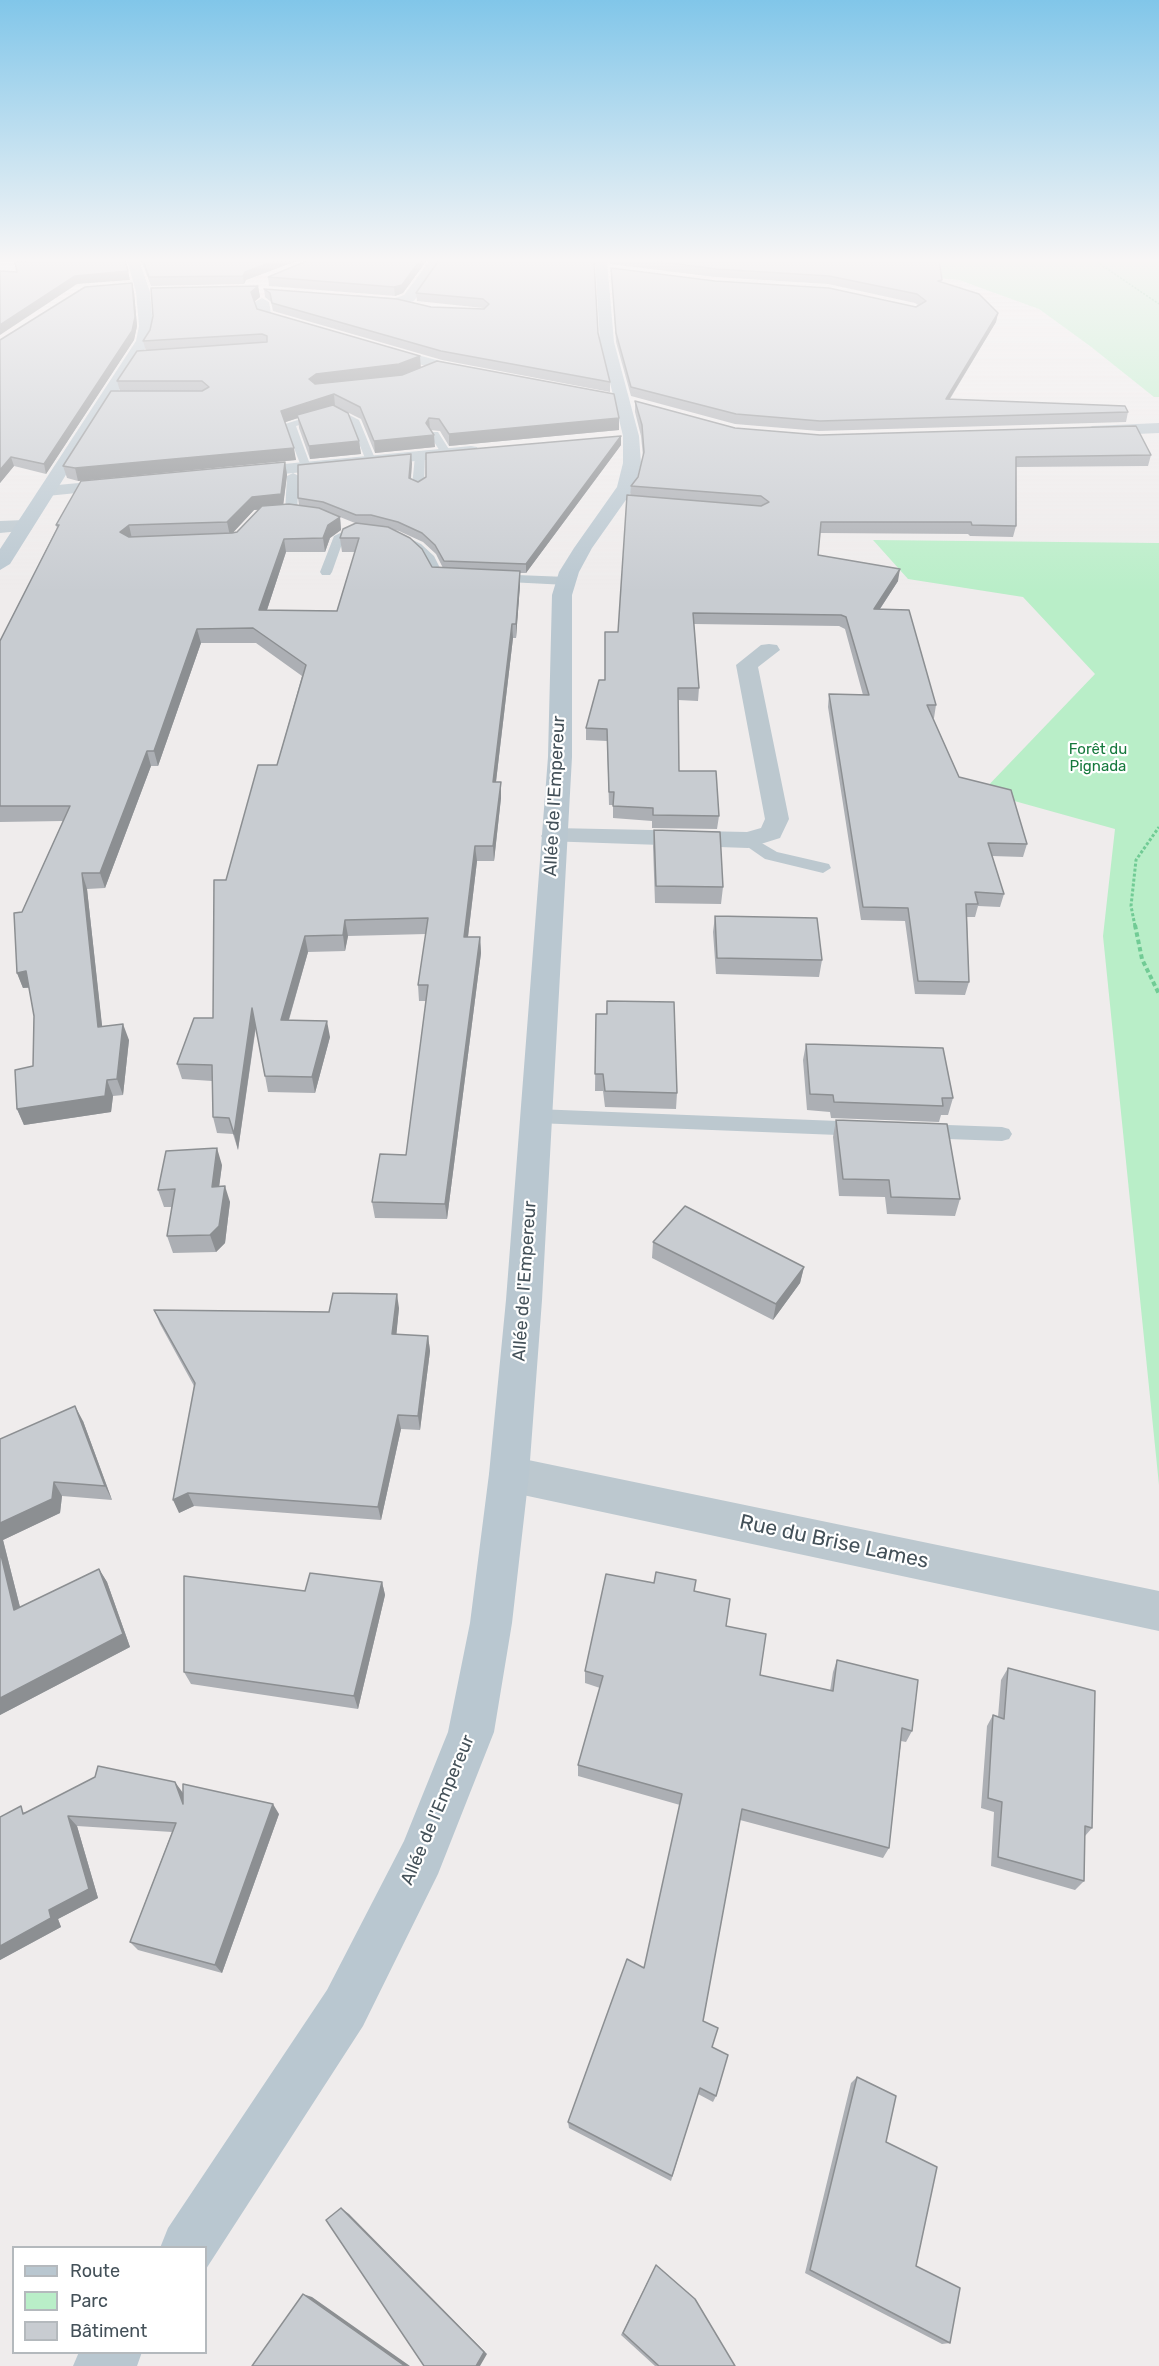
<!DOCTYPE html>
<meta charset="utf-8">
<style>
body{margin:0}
#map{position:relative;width:1159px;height:2366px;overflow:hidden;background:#efecec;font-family:Rubik,sans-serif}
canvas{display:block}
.legend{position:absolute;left:12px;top:2246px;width:195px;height:108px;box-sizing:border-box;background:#fff;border:2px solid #b4b9bd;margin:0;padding:8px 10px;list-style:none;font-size:18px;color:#445159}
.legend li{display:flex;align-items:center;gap:12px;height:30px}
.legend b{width:30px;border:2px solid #b4b9bd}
</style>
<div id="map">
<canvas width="1159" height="2366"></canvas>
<ul class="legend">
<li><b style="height:8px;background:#b9c7d0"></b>Route</li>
<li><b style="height:16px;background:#b9eec8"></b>Parc</li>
<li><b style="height:16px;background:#c8ccd1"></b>Bâtiment</li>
</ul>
</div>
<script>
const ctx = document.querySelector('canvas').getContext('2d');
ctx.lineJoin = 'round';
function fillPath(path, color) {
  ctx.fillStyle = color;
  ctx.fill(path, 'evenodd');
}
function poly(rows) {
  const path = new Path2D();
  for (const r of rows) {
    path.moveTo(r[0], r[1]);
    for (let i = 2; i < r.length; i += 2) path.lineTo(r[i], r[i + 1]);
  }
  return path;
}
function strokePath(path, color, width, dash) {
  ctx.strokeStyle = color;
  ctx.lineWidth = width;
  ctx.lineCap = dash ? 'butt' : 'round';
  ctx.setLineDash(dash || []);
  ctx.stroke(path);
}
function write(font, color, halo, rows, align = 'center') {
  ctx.font = font + ' Rubik,sans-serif';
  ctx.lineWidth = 4.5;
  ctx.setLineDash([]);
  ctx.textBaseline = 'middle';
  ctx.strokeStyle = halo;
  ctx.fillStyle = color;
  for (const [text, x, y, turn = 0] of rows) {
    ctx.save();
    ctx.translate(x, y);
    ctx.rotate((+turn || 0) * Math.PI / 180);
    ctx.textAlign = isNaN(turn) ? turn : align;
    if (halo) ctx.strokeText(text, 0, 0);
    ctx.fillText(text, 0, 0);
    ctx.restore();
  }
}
const green = poly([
 [892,260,1159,260,1159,397,1154,397,1090,346,1039,309,959,280,894,274],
 [873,540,1159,543,1159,1485,1103,936,1115,829,982,792,1095,674,1023,597,908,579]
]);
const pathFar2 = poly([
 [1094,260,1159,304]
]);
const pathFar1 = poly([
 [1135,926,1131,906,1136,860,1159,827]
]);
const path = poly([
 [1135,925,1142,959,1159,994]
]);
const lane = poly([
 [336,408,359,420,376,461,367,463,351,424,335,415,296,426,311,467,302,469,285,424,336,408],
 [430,432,438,432,452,454,451,456,443,456,429,434,430,432],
 [420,453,425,456,424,486,418,489,412,486,415,456,420,453],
 [293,473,299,476,297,512,291,515,285,512,287,476,293,473],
 [355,526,366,526,372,530,343,541,332,572,330,575,322,575,320,572,334,536,355,526],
 [397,536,405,536,421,544,434,556,442,572,458,572,464,576,458,580,434,579,425,561,413,550,397,542,397,536],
 [492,574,567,577,573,581,567,585,488,581,488,575,492,574],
 [748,835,777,852,829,864,831,868,823,873,765,859,742,843,740,840,748,835],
 [536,1109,863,1122,870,1124,873,1129,870,1134,863,1136,536,1123,529,1121,526,1116,529,1111,536,1109],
 [921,1124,1002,1127,1009,1129,1012,1134,1009,1139,1002,1141,921,1138,914,1136,911,1131,914,1126,921,1124]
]);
const street = poly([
 [430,260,443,260,414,301,395,306,357,303,350,299,357,295,395,298,404,295,430,260],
 [262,298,269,302,271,313,308,327,301,331,259,318,255,302,262,298],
 [379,345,479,371,482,374,474,379,374,352,372,349,379,345],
 [1159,423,1159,433,1092,436,1084,431,1092,426,1159,423],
 [471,446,477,447,479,451,477,455,242,478,233,473,242,468,471,446],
 [121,479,127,480,130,484,127,488,47,496,38,491,47,486,121,479],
 [24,520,31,522,33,526,31,530,0,533,0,521,24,520],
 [769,644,777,645,780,650,758,667,789,819,780,838,748,848,545,841,541,836,545,831,554,828,747,832,761,828,765,819,736,665,761,645,769,644],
 [509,1456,1159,1591,1159,1631,509,1492,495,1486,489,1474,495,1462,509,1456]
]);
const secondary = poly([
 [127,260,139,260,150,292,153,326,150,341,10,564,0,570,0,549,136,341,139,326,136,292,127,260],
 [595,260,607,260,614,342,639,436,641,463,635,487,592,548,579,572,572,595,572,757,542,1300,529,1474,512,1623,494,1732,438,1874,363,2026,206,2269,206,2248,160,2248,168,2228,327,1990,404,1841,448,1732,470,1623,489,1474,506,1300,548,757,552,595,559,572,574,548,617,487,623,463,623,436,600,342,595,260],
 [79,2352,142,2352,137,2366,73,2366,79,2352]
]);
const wall = poly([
 [141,260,299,260,246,280,244,284,151,286],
 [309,260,427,260,403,293,395,296,269,286,268,277],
 [439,260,598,333,610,382,610,392,442,360,273,311,271,302,265,297,264,289,431,307,484,309,483,308,417,301,416,293],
 [608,260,939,260,941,282,998,313,996,322,950,399,1128,412,1126,422,819,431,735,424,631,396,616,342,611,268,916,307,918,305,915,303,828,284,715,277,610,264],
 [258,286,260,297,254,301,257,309,421,367,619,418,619,430,449,446,440,431,430,430,435,447,375,453,361,419,335,406,359,441,361,454,310,459,299,428,298,418,285,422,296,460,78,481,67,478,63,466,120,391,117,381,146,351,143,341],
 [134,292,137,326,134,340,46,474,14,466,0,483,0,340],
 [635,401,735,428,820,435,1151,455,1148,466,1016,467,1016,526,1013,537,970,536,968,534,820,533,818,555,898,581,880,609,936,705,934,718,933,718,959,777,1027,844,1023,857,992,856,1004,894,1000,907,978,906,975,917,967,917,969,982,965,995,915,994,905,921,861,920,828,707,829,694,863,695,845,629,839,626,694,624,699,688,698,701,678,700,679,771,719,816,717,829,652,828,652,821,613,818,613,805,609,805,607,741,586,740,586,728,605,680,618,632,631,486,638,477,643,456,641,436,635,412],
 [621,436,621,445,526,573,520,573,520,585,516,638,513,638,496,782,501,798,494,861,477,861,468,937,480,937,481,953,447,1219,375,1218,372,1202,406,1155,426,1001,419,1001,418,985,426,934,348,936,345,951,308,952,289,1020,330,1037,315,1093,268,1092,256,1027,238,1150,233,1134,217,1133,213,1117,212,1081,182,1079,177,1064,213,1018,226,880,277,765,302,676,256,643,201,643,158,766,151,766,105,888,87,889,102,1027,129,1040,123,1095,113,1096,111,1112,24,1125,17,1109,33,1066,34,1016,29,988,23,988,17,973,22,912,63,821,0,822,0,641,57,528,56,525,285,462,287,475,283,504,299,505,298,498,412,463,411,479,418,482],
 [254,510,258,510,237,532,232,533],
 [340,517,355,523,340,538,342,552,355,552,337,611,267,610,286,552,325,552,330,538,341,530],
 [391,529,399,531,423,542,436,554,443,568,432,567],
 [654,830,723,887,721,904,655,903,653,847],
 [715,916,822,960,819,977,716,974,713,932],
 [607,1001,677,1093,676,1109,605,1107,603,1091,595,1091,596,1014,606,1014],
 [806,1044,953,1098,948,1115,941,1115,939,1122,831,1118,830,1112,807,1110,803,1060],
 [836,1120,960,1199,955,1216,887,1214,885,1197,839,1196,833,1137],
 [222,1165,219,1186,230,1202,225,1243,216,1252,173,1253,167,1236,172,1207,164,1207,158,1190],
 [653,1242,804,1267,800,1283,773,1320,652,1258],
 [399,1308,396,1335,428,1336,430,1351,420,1430,401,1429,381,1520,194,1506,179,1513,194,1386,160,1324,154,1310,329,1312],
 [83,1421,112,1500,62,1496,60,1513,3,1540,20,1607,99,1569,107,1582,130,1647,0,1715,1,1439],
 [382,1582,385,1595,358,1709,191,1684,184,1672,305,1591],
 [694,1591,726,1626,760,1675,830,1691,833,1672,837,1660,912,1731,906,1742,901,1741,889,1848,883,1858,740,1820,703,2021,712,2047,716,2096,713,2102,698,2094,671,2181,569,2128,568,2122,644,1968,680,1805,578,1776,578,1765,600,1688,585,1683,585,1671],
 [1008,1668,1092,1828,1085,1836,1084,1881,1075,1890,991,1866,994,1812,981,1808,987,1726,993,1715,998,1717,1001,1680],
 [175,1782,183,1795,279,1814,222,1973,138,1950,130,1942,172,1832,77,1826,98,1898,58,1919,61,1927,0,1960,0,1817],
 [857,2077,886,2142,916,2266,950,2343,942,2344,805,2273,851,2083],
 [654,2269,735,2366,655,2366,621,2335]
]);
const shadedWall = poly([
 [276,260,299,260,246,280,244,284,243,276,245,272],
 [420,260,427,260,403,293,395,296,394,287],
 [128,271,130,280,77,284,0,335,0,325,75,276],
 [132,283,134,292,137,326,134,340,46,474,44,464],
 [258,286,260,297,253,303,251,292],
 [998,313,996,322,944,408,946,399],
 [420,356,421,368,400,376,311,390,309,379,316,374],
 [334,394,335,406,297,415,298,418,283,423,281,411],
 [429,418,430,430,426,423],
 [619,418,619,430,449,446,449,434],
 [434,435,435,447,375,453,374,441],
 [621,436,621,445,526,573,526,564],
 [359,441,361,454,310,459,309,446],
 [294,448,296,460,78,481,75,468],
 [411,454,412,463,410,487,409,478],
 [11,457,14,466,0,483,0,470],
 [285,462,287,475,283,507,254,510,230,536,227,522],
 [340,517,341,530,330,538,325,552,323,538,328,525],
 [129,525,132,539,124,546,120,532],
 [284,539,286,552,262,625,259,610],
 [900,569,898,581,872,621,874,609],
 [520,571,520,585,516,638,516,624],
 [512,624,513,638,494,798,493,782],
 [197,629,201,643,158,766,154,751],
 [147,751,151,766,105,888,100,873],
 [501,782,501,798,494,861,493,846],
 [475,846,477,861,466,953,464,937],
 [82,873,87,889,104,1043,98,1027],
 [345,920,348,936,345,951,343,935],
 [305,936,308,952,284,1036,281,1020],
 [480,937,481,953,447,1219,445,1204],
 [26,971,32,987,23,988,17,973],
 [252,1008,256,1024,238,1150,234,1134],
 [327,1021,330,1037,315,1093,312,1077],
 [123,1024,129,1040,123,1095,117,1079],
 [107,1080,113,1096,111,1112,24,1125,17,1109],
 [217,1148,222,1165,217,1203,212,1187],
 [225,1186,230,1202,225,1243,216,1252,210,1235],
 [804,1267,800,1283,773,1320,776,1304],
 [397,1294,399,1308,395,1349,392,1334],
 [428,1336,430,1351,420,1430,418,1416],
 [75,1406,83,1421,112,1500,105,1486],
 [398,1415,401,1429,381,1520,378,1507],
 [54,1482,62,1496,60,1513,3,1540,24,1623,14,1610,0,1551,0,1523],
 [188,1493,194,1506,179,1513,173,1500],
 [99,1569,107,1582,130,1647,0,1715,0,1698],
 [382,1582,385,1595,358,1709,354,1696],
 [175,1782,183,1793,190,1815,183,1804],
 [273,1804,279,1814,222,1973,215,1965],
 [68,1816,77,1826,98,1898,58,1919,61,1927,0,1960,0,1946,49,1910],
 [341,2208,349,2214,487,2354,480,2366,476,2366],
 [303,2294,312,2297,410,2366,405,2366]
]);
const building = poly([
 [41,260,125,260,128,271,75,276,0,325,0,271,17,272,15,262,41,260],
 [143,260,276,260,245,272,243,276,149,277,143,260],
 [309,260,420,260,402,285,394,287,268,277,309,260],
 [439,260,594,260,598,333,610,382,441,351,272,303,270,293,264,289,397,299,431,307,484,309,489,304,483,299,416,293,439,260],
 [648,260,939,260,942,280,938,281,979,294,998,313,946,399,1125,406,1128,412,820,421,736,414,631,387,616,333,611,268,715,281,829,288,916,307,926,301,917,294,829,276,716,269,648,260],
 [132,283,135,317,132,331,44,464,11,457,0,470,0,340,85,287,132,283],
 [258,286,251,292,257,309,420,356,399,364,316,374,309,379,315,384,402,375,437,361,614,394,619,418,449,434,439,419,429,418,426,423,434,435,374,441,360,407,334,394,281,411,294,448,75,468,63,466,111,391,202,391,209,387,202,381,117,381,137,351,267,342,267,336,262,334,143,341,150,330,153,316,151,288,258,286],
 [635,401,735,428,820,435,1136,426,1151,455,1016,457,1016,526,972,525,971,522,821,522,818,555,900,569,874,609,909,610,936,705,927,705,959,777,1011,790,1027,844,988,843,1004,894,975,892,978,904,966,904,969,982,918,981,908,908,863,907,829,694,869,695,846,617,841,615,693,613,699,688,678,688,679,771,716,771,719,816,653,815,653,808,613,806,614,792,609,792,607,729,586,728,599,680,605,680,605,632,618,632,627,495,761,506,769,502,761,496,631,486,638,477,644,452,642,425,635,401],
 [333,405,348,413,359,441,309,446,297,415,333,405],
 [621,436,526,564,444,561,435,545,422,533,398,522,371,515,356,515,323,502,298,498,298,465,411,454,409,478,418,482,426,477,426,453,621,436],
 [285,462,281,494,252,497,227,522,129,525,120,532,129,537,232,533,237,532,262,506,289,504,319,508,340,517,328,525,323,538,284,539,259,610,337,611,359,538,340,538,343,529,356,523,388,527,410,538,422,549,432,567,520,571,516,624,512,624,493,782,501,782,493,846,475,846,464,937,480,937,445,1204,372,1202,380,1154,406,1155,428,985,418,985,428,918,345,920,343,935,305,936,281,1020,327,1021,312,1077,265,1076,252,1008,234,1134,229,1118,213,1117,212,1065,177,1064,194,1018,213,1018,214,880,226,880,258,765,277,765,306,665,253,628,197,629,154,751,147,751,100,873,82,873,98,1027,123,1024,117,1079,107,1080,105,1096,17,1109,15,1070,33,1066,34,1016,26,971,17,973,14,913,22,912,70,806,0,806,0,641,59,525,56,525,81,481,285,462],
 [654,830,720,832,723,887,656,886,654,830],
 [715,916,817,918,822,960,717,958,715,916],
 [607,1001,674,1002,677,1093,605,1091,603,1074,595,1074,596,1014,607,1014,607,1001],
 [806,1044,943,1048,953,1098,942,1098,943,1106,834,1102,833,1095,810,1094,806,1044],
 [836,1120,947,1124,960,1199,891,1197,889,1180,843,1179,836,1120],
 [217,1148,212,1187,225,1186,219,1226,210,1235,167,1236,175,1189,158,1190,166,1151,217,1148],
 [685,1206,804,1267,776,1304,653,1242,685,1206],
 [333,1293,397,1294,392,1334,428,1336,418,1416,398,1415,378,1507,188,1493,173,1500,195,1383,154,1310,329,1312,333,1293],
 [75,1406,105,1486,54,1482,52,1499,0,1523,0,1439,75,1406],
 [0,1551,14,1610,99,1569,123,1634,0,1698,0,1551],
 [656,1572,696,1580,694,1591,730,1599,726,1626,766,1634,760,1675,833,1691,837,1660,918,1680,912,1731,902,1728,889,1848,742,1809,703,2021,718,2028,712,2047,728,2055,716,2096,700,2088,672,2176,568,2122,627,1959,644,1968,682,1794,578,1765,603,1676,585,1671,606,1574,654,1583,656,1572],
 [310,1573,382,1582,354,1696,184,1672,184,1576,305,1591,310,1573],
 [1008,1668,1095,1691,1092,1828,1085,1826,1084,1881,998,1857,1002,1802,988,1798,993,1715,1004,1719,1008,1668],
 [98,1766,175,1782,183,1804,183,1784,273,1804,215,1965,130,1942,176,1823,68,1816,89,1889,49,1910,51,1918,0,1946,0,1817,21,1806,23,1814,95,1777,98,1766],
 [857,2077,896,2096,886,2142,937,2167,916,2266,960,2288,950,2343,810,2270,857,2077],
 [341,2208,484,2352,476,2366,424,2366,326,2220,341,2208],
 [656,2265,695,2299,735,2366,659,2366,623,2333,656,2265],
 [303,2294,405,2366,252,2366,303,2294]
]);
const farParknames = [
 ["Forêt du",1098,750],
 ["Pignada",1098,767]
];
const streetNames = [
 ["Allée de l'Empereur",555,796,-87],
 ["Allée de l'Empereur",525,1281,-86],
 ["Allée de l'Empereur",438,1810,-67]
];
const nearStreetnames = [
 ["Rue du Brise Lames",834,1542,12]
];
fillPath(green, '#b9eec8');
strokePath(pathFar2, '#71cb95', 1.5, [2, 1.5]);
strokePath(pathFar1, '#71cb95', 3, [3, 2]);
strokePath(path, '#71cb95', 4, [4.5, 3]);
fillPath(lane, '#bcc8cf');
fillPath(street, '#bcc8cf');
fillPath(secondary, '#b9c7d0');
fillPath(wall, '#acafb4');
fillPath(shadedWall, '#8c8f92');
fillPath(building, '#c8ccd1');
strokePath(building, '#8c8f92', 1.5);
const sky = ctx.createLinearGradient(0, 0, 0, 592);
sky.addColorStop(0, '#81c6e9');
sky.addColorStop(0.44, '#f8f6f6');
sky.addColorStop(1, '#f8f6f600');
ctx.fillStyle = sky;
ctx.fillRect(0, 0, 1159, 592);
write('15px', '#16793d', '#fff', farParknames);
write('18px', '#445159', '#fff', streetNames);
write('21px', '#445159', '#fff', nearStreetnames);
</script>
